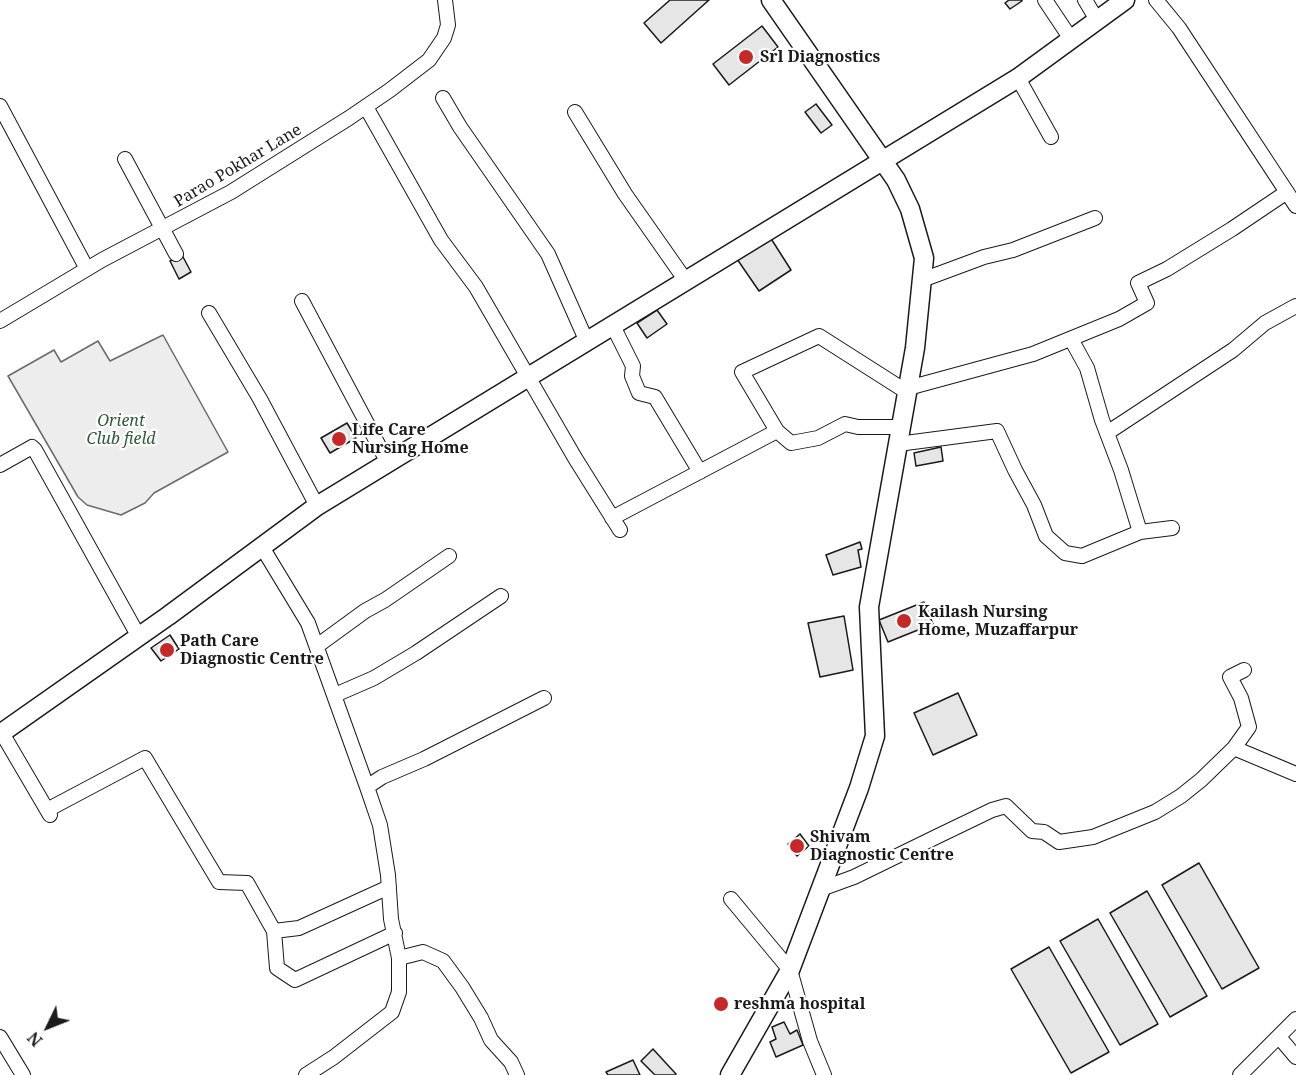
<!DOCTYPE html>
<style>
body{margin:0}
#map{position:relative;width:1296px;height:1075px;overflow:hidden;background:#fff;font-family:"Noto Serif",serif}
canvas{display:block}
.north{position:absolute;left:18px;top:997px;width:60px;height:60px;-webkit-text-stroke:4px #fff;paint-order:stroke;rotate:227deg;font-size:16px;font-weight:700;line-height:24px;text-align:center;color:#1a1a1a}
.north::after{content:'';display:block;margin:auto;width:21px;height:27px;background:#1a1a1a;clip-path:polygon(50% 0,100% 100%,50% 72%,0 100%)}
</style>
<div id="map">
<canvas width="1296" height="1075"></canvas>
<div class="north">N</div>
</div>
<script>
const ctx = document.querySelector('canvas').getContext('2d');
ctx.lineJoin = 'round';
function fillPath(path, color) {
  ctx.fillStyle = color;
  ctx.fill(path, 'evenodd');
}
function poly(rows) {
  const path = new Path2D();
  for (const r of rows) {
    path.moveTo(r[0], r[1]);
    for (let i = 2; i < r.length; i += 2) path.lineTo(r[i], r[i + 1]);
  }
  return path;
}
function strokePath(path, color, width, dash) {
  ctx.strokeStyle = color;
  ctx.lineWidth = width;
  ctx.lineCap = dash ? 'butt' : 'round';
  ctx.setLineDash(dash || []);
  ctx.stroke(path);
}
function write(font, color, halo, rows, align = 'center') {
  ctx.font = font + ' "Noto Serif",serif';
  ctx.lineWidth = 4.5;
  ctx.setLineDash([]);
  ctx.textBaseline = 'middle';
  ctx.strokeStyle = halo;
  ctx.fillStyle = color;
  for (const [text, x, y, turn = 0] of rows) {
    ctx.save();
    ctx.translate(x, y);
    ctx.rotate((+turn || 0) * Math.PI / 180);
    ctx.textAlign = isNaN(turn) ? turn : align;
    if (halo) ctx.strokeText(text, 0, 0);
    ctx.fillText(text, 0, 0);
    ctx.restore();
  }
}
const green = poly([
 [163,335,228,452,154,493,145,503,121,515,87,505,78,497,8,376,54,350,61,362,98,341,110,361,163,335]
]);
const building = poly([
 [670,0,709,0,661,43,644,23,670,0],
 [1009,0,1022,0,1022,1,1010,9,1005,3,1009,0],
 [762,26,778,47,729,85,713,64,762,26],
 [816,104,832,125,821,133,805,112,816,104],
 [770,237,791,270,759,291,737,259,770,237],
 [182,255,191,272,179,279,170,261,182,255],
 [657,310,667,324,647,338,637,323,657,310],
 [347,423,356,438,330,453,321,438,347,423],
 [941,447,943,461,916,466,914,453,941,447],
 [860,542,862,549,858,550,861,567,833,575,826,555,860,542],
 [924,602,933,624,888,642,879,620,924,602],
 [844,616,853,670,820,677,808,623,844,616],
 [170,635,179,649,161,661,151,648,170,635],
 [958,693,977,735,933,755,914,713,958,693],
 [800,834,809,846,797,856,788,844,800,834],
 [1199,863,1259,968,1222,989,1162,885,1199,863],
 [1147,891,1207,996,1170,1017,1110,913,1147,891],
 [1098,919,1158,1024,1120,1045,1060,941,1098,919],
 [1049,947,1109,1052,1071,1073,1011,969,1049,947],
 [784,1022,790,1034,797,1030,803,1045,776,1057,770,1042,776,1039,772,1027,784,1022],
 [653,1049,676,1074,675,1075,655,1075,641,1061,653,1049],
 [633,1060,640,1075,608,1075,606,1072,633,1060]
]);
const minor = poly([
 [1045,0,1071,39],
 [1085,0,1097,20],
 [1156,0,1179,28,1296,206],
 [1018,78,1051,137],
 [443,98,460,127,548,254,587,342],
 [0,106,87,269],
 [366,107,441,240,476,287,575,458,620,530],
 [575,112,625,194,686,281],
 [125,159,176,254],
 [922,280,984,257,1013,250,1095,218],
 [302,301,388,463],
 [209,313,260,399,317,506],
 [0,321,102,260,231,192,349,118,390,90,429,60,444,38,448,25,445,0],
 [613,326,633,366,632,376,639,393,655,397,700,472],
 [1071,339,1087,368,1102,420,1121,470,1140,532],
 [908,388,1033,354,1119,319,1147,303,1138,283,1167,269,1232,229,1287,192],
 [777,431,742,372,819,336,907,392],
 [1107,433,1233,350,1265,323,1296,306],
 [898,444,997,431,1015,470,1034,505,1046,536,1065,553,1082,556,1140,532,1172,528],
 [0,465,32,447,35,450,139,637],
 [612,518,777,431,791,443,818,438,845,424,858,427,901,427],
 [262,547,308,623,367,787,380,825,388,875,391,919,399,958,399,992,392,1012,334,1057,306,1075],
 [317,646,365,611,385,600,449,556],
 [335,695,374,678,416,653,501,596],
 [2,733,50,815],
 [1234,748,1296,774],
 [367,787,382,777,424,759,544,698],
 [47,810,145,758,219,882,247,883,274,931,299,928,389,887],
 [821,889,854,877,938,836,992,810,1006,806,1032,831,1044,832,1059,842,1093,837,1155,812,1181,796,1201,780,1234,748,1249,727,1241,698,1230,677,1244,670],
 [731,899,790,970,810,1041,824,1075],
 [274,931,277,968,295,980,395,933],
 [399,958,423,952,443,961,462,987,481,1018,491,1040,511,1062,517,1075],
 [0,1037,23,1075],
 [1279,1037,1296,1057],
 [1240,1075,1296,1019]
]);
const major = poly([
 [0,734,168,616,317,506,1018,78,1125,0],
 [730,1075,790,970,859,788,875,736,869,607,915,348,924,258,910,209,896,180,771,0]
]);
const markers = [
 [746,57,8,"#c62828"],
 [339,439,8,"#c62828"],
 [904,621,8,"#c62828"],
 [167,650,8,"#c62828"],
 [797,846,8,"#c62828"],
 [721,1004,8,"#c62828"]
];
const poiNames = [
 ["Srl Diagnostics",760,57],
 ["Life Care",352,430],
 ["Nursing Home",352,448],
 ["Kailash Nursing",918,612],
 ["Home, Muzaffarpur",918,630],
 ["Path Care",180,641],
 ["Diagnostic Centre",180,659],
 ["Shivam",810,837],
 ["Diagnostic Centre",810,855],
 ["reshma hospital",734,1004]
];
const streetNames = [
 ["Parao Pokhar Lane",238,166,-31]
];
const parkNames = [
 ["Orient",121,421],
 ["Club field",121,439]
];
fillPath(green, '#ededed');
strokePath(green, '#6a6a6a', 1.5);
fillPath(building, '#e6e6e6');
strokePath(building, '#1a1a1a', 1.5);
strokePath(minor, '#1a1a1a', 16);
strokePath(major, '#1a1a1a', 21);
strokePath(minor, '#fff', 14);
strokePath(major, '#fff', 18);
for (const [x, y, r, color] of markers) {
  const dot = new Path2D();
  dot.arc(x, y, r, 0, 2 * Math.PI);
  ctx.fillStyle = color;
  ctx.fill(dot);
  strokePath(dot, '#fff', 2);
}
write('bold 16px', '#1a1a1a', '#fff', poiNames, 'left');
write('16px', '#1a1a1a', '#fff', streetNames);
write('italic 16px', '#2b5a34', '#fff', parkNames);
</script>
